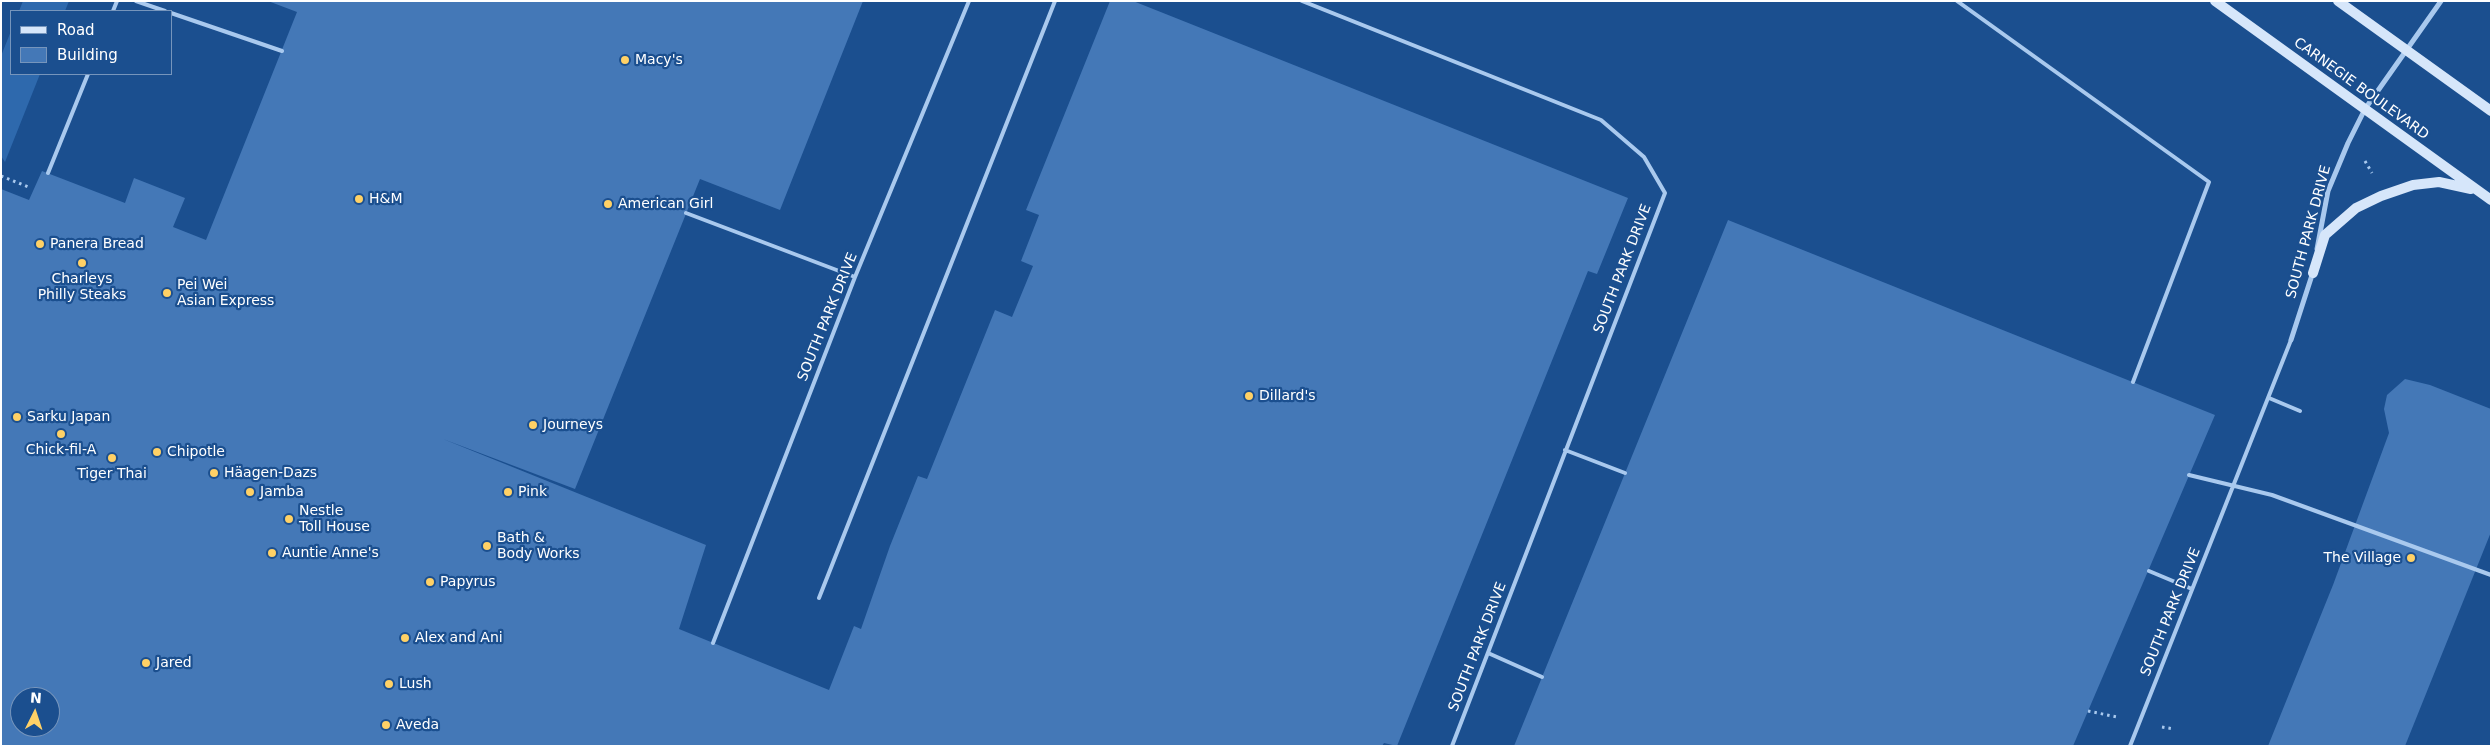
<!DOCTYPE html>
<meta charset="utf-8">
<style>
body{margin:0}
#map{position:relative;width:2492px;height:747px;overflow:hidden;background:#1b4f8f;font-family:"DejaVu Sans",sans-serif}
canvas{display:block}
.frame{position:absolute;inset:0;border:2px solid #fff;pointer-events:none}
.legend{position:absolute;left:10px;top:10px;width:162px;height:65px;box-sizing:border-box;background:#1b4f8f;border:1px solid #7695bc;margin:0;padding:6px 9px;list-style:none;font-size:15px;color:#fff}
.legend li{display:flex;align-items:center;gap:10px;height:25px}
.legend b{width:25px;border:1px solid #7695bc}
.north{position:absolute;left:10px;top:687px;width:50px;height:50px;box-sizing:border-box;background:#1b4f8f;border:1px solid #7695bc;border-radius:50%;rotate:4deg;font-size:14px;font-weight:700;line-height:20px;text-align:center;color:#fff}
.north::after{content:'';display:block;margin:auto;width:18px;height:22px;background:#ffd166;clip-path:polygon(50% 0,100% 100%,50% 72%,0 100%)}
</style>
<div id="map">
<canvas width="2492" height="747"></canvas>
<div class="frame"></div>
<ul class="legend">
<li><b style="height:6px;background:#d6e6fa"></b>Road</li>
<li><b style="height:14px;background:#4478b7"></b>Building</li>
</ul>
<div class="north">N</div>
</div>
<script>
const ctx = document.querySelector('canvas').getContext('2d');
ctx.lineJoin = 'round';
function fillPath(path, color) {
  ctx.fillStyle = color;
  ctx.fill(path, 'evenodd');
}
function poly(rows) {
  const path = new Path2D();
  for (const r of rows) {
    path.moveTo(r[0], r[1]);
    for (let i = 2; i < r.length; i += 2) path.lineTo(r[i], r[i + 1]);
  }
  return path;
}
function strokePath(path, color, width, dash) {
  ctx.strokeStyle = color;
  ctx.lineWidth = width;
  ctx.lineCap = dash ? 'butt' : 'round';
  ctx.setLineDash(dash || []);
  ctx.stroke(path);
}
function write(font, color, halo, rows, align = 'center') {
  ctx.font = font + ' "DejaVu Sans",sans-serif';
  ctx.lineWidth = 4.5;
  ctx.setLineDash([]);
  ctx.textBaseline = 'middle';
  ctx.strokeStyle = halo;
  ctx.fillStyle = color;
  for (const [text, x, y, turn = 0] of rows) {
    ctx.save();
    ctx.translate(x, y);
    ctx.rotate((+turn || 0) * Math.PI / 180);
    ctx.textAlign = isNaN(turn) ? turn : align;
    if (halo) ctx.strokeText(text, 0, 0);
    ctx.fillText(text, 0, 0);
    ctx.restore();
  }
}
const green = poly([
 [23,1,69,1,65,11,19,11],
 [11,31,11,74,40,74,5,162,1,156,1,56]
]);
const building = poly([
 [268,1,863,1,780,210,700,179,575,489,443,439,706,545,679,629,829,690,854,626,861,629,890,546,918,476,927,479,995,310,1012,317,1033,266,1021,261,1039,215,1026,210,1110,1,1133,1,1628,198,1597,274,1588,271,1397,746,1384,743,1382,746,1,746,1,189,29,200,42,171,125,203,134,178,185,198,173,227,206,240,297,12],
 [20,697,50,697,50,727,20,727],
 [1728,220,2215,415,2073,746,1514,746],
 [2405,379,2430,385,2491,409,2491,532,2405,746,2268,746,2333,585,2389,433,2384,409,2387,395]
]);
const path = poly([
 [2365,161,2372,173],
 [1,176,31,188],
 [2088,711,2117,717],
 [2162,727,2174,729]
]);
const lane = poly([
 [136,1,165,11],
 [1302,1,1601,120,1644,157,1665,193,1452,746],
 [1957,1,2209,182,2133,382],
 [113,11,117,1],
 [171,13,282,51],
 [48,173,88,74],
 [686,213,855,277],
 [2269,398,2300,411],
 [1565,450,1625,473],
 [2189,475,2272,495,2491,575],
 [2149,571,2192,589],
 [819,598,1055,1],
 [713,643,855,277,969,1],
 [1488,653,1542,677],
 [2130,746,2291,340]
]);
const street = poly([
 [2317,249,2328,191,2348,143,2365,109,2441,1],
 [2291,340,2313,272]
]);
const secondary = poly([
 [2215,1,2491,200],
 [2338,1,2491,111],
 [2313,273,2325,235,2356,208,2381,196,2413,185,2439,182,2471,189]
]);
const markers = [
 [625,60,5,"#ffd166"],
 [359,199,5,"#ffd166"],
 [608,204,5,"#ffd166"],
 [40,244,5,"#ffd166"],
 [82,263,5,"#ffd166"],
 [167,293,5,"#ffd166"],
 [1249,396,5,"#ffd166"],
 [17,417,5,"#ffd166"],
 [533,425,5,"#ffd166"],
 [61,434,5,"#ffd166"],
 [157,452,5,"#ffd166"],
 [112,458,5,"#ffd166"],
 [214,473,5,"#ffd166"],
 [250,492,5,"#ffd166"],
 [508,492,5,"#ffd166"],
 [289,519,5,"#ffd166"],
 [487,546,5,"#ffd166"],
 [272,553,5,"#ffd166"],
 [2411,558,5,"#ffd166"],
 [430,582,5,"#ffd166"],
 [405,638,5,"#ffd166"],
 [146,663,5,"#ffd166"],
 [389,684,5,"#ffd166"],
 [386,725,5,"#ffd166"]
];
const poiNames = [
 ["Macy's",635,60],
 ["H&M",369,199],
 ["American Girl",618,204],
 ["Panera Bread",50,244],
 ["Charleys",82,279,"center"],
 ["Philly Steaks",82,295,"center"],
 ["Pei Wei",177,285],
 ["Asian Express",177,301],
 ["Dillard's",1259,396],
 ["Sarku Japan",27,417],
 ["Journeys",543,425],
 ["Chick-fil-A",61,450,"center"],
 ["Chipotle",167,452],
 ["Häagen-Dazs",224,473],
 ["Tiger Thai",112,474,"center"],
 ["Jamba",260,492],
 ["Pink",518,492],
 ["Nestle",299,511],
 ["Toll House",299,527],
 ["Bath &",497,538],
 ["Body Works",497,554],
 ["Auntie Anne's",282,553],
 ["The Village",2401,558,"right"],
 ["Papyrus",440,582],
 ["Alex and Ani",415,638],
 ["Jared",156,663],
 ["Lush",399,684],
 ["Aveda",396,725]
];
const streetNames = [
 ["CARNEGIE BOULEVARD",2361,89,36],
 ["SOUTH PARK DRIVE",2309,232,-75],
 ["SOUTH PARK DRIVE",1623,269,-69],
 ["SOUTH PARK DRIVE",828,317,-68],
 ["SOUTH PARK DRIVE",2171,612,-68],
 ["SOUTH PARK DRIVE",1478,647,-69]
];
fillPath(green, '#2e69ad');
fillPath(building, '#4478b7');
strokePath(path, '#a9c9ee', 3, [2.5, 4]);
strokePath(lane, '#a9c9ee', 4);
strokePath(street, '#a9c9ee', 5);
strokePath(secondary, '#d6e6fa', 10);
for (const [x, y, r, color] of markers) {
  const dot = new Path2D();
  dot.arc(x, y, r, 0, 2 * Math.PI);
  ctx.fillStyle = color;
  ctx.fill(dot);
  strokePath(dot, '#1b4f8f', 2);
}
write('14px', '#fff', '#1b4f8f', poiNames, 'left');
write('14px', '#fff', '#1b4f8f', streetNames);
</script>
